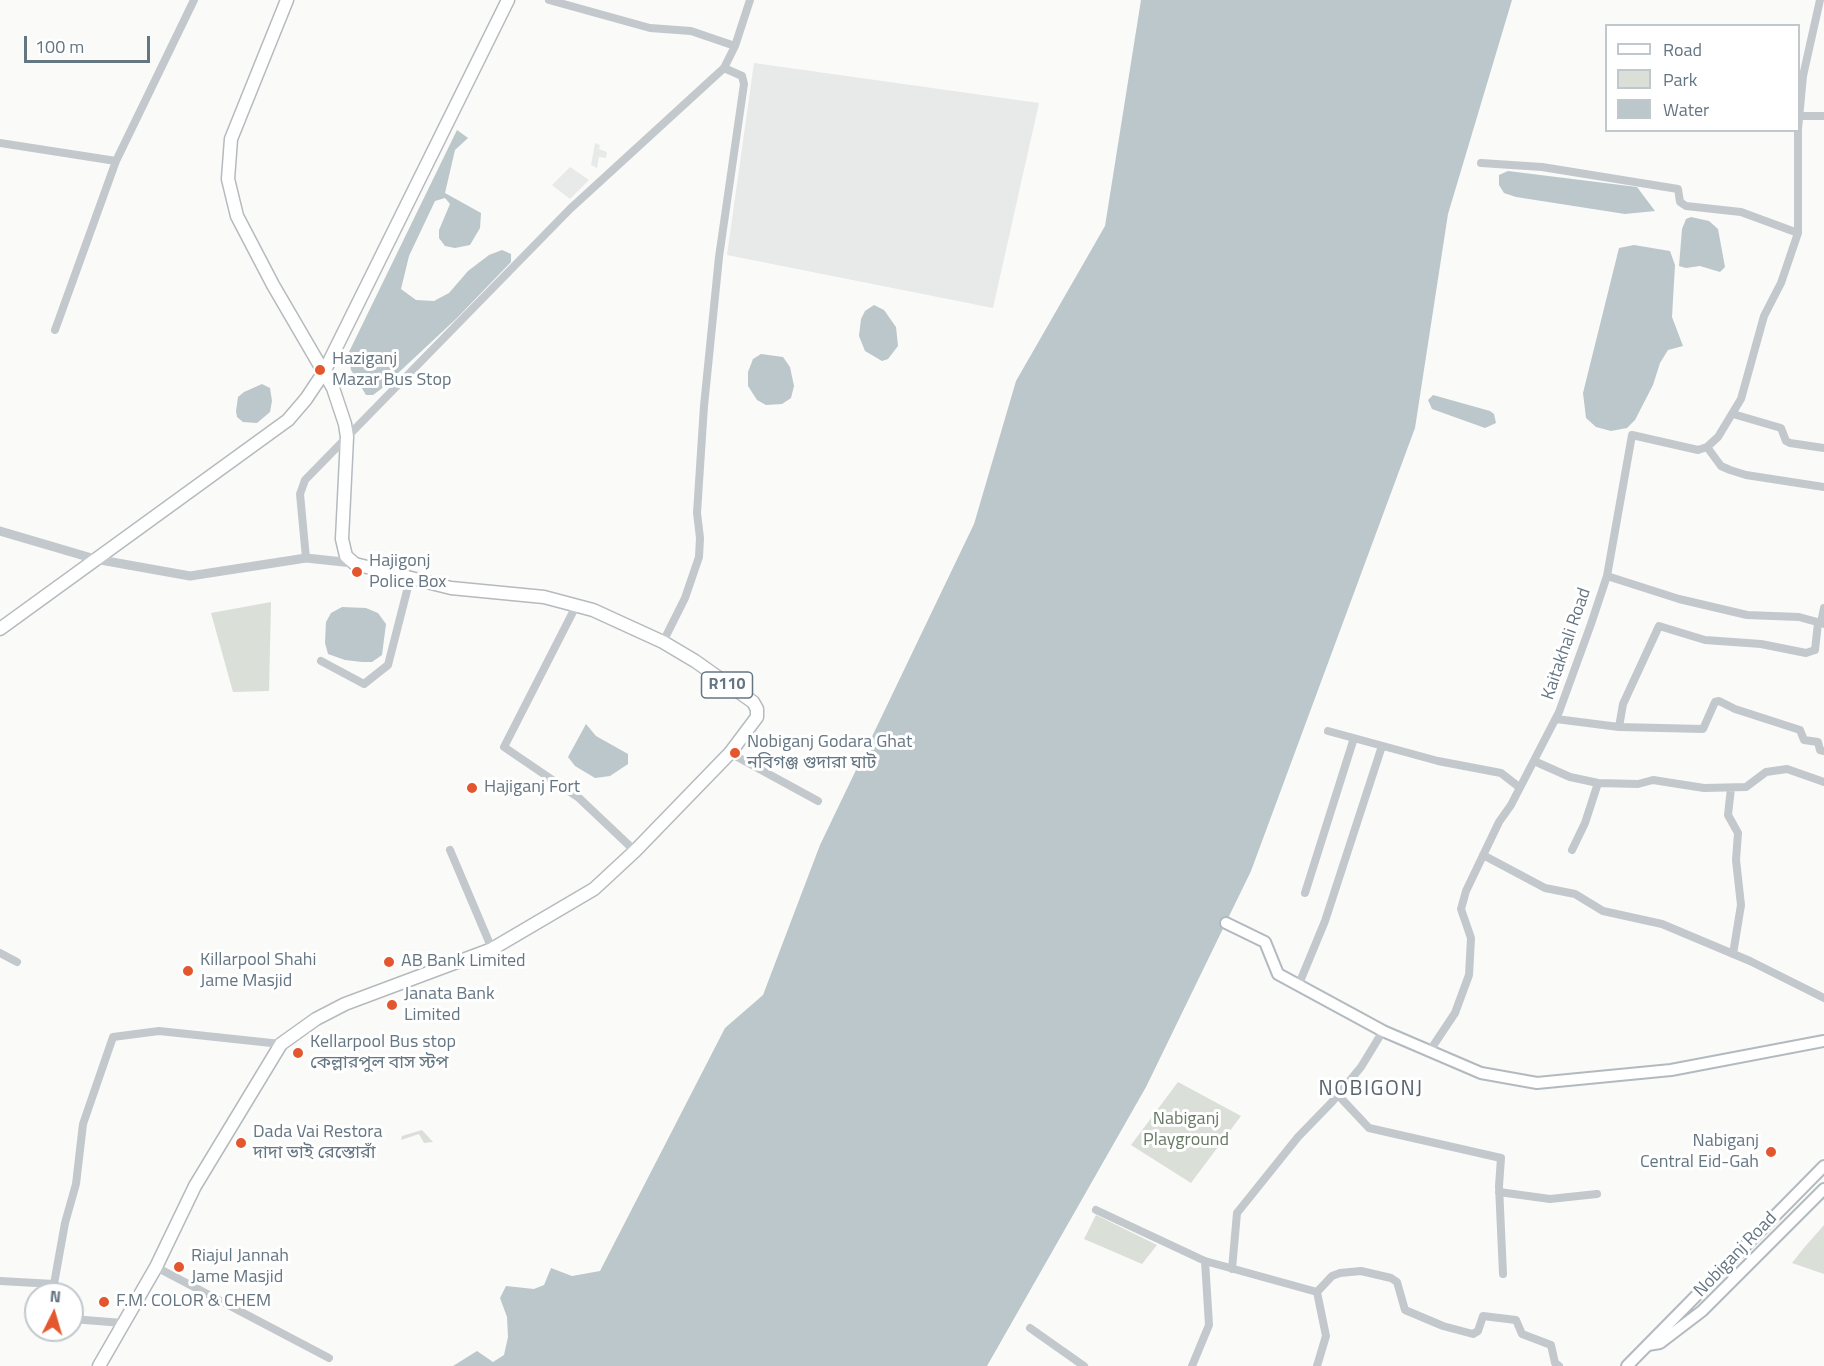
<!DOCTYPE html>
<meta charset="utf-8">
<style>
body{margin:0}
#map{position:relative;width:1824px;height:1366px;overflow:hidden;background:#fafaf8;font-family:"Titillium Web",sans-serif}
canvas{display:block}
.legend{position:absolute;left:1605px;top:24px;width:195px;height:108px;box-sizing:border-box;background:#fff;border:2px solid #c1c8cd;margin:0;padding:8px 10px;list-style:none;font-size:18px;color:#657683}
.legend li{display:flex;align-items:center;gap:12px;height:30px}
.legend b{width:30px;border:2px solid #c1c8cd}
.north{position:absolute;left:24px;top:1282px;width:60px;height:60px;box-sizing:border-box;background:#fff;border:2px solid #c1c8cd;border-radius:50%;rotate:5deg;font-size:16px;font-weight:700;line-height:24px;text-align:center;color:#657683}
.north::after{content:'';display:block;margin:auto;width:21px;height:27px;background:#e4572e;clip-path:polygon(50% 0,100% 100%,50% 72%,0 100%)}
.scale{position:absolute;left:24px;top:36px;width:126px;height:27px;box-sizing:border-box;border:3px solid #657683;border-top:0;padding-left:8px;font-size:18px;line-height:21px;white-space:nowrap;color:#657683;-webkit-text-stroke:4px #fff;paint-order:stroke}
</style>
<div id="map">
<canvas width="1824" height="1366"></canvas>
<ul class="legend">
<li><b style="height:8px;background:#fff"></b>Road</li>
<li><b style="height:16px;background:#dadfd7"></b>Park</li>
<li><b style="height:16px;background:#bbc7cb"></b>Water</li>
</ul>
<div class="north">N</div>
<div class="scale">100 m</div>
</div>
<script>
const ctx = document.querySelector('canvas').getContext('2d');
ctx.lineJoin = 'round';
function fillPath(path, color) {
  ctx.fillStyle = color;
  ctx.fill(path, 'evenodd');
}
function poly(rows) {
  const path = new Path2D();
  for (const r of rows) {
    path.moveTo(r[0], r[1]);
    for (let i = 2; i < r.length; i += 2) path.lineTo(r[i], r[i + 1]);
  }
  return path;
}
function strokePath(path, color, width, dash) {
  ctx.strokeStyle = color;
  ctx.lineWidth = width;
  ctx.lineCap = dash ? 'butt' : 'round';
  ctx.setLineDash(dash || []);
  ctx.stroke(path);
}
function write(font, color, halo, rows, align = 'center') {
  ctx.font = font + ' "Titillium Web","Noto Sans Bengali",sans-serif';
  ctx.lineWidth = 6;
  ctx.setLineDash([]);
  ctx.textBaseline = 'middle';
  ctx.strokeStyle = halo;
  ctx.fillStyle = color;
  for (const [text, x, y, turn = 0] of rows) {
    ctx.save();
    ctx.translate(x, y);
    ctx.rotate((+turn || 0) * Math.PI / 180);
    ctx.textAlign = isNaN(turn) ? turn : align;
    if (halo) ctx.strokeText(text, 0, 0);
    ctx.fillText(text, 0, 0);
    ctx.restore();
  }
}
const built = poly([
 [754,63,1039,103,993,308,727,255],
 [595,143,600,145,599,149,607,152,606,158,599,157,597,168,591,165],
 [570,167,589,180,570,199,552,185]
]);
const green = poly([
 [271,602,269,691,233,692,211,613],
 [1178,1082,1241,1116,1191,1183,1131,1145],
 [422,1130,433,1142,424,1143,419,1134,401,1140,402,1136],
 [1096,1215,1157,1245,1142,1264,1084,1239],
 [1824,1225,1824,1274,1792,1263,1803,1249]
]);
const water = poly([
 [1141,0,1512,0,1448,214,1415,428,1251,871,1146,1087,987,1366,453,1366,477,1351,493,1362,504,1355,508,1337,507,1317,500,1298,506,1286,534,1289,544,1285,551,1268,572,1276,600,1271,725,1028,763,995,820,845,974,524,1016,381,1105,226],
 [457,130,468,138,455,150,445,193,481,213,480,228,470,245,455,248,445,246,439,238,439,230,450,204,445,198,435,201,409,256,401,289,416,300,434,301,449,293,468,271,489,255,502,250,511,254,511,262,457,318,381,389,373,395,366,395,351,370,348,354],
 [1508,171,1637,187,1655,211,1625,214,1516,197,1504,193,1499,185,1499,175],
 [1691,217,1709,221,1718,229,1725,267,1720,272,1700,266,1686,268,1679,266,1682,229,1686,219],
 [1634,245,1670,251,1675,265,1672,317,1683,346,1668,350,1660,363,1653,385,1635,420,1627,428,1611,431,1596,427,1586,418,1583,393,1619,248],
 [874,305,884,310,896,327,898,346,888,359,882,361,865,351,859,336,861,319,865,311],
 [761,354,783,357,790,367,794,386,791,398,782,404,766,405,757,400,748,386,748,372,753,359],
 [262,384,270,388,272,401,270,412,257,423,243,422,237,417,236,411,238,397,244,392],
 [1433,395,1490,411,1494,414,1496,423,1485,428,1432,409,1428,400],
 [342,607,366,608,378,613,386,624,382,655,372,662,362,662,345,660,328,654,325,643,326,622,331,613],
 [586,724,596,736,628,754,628,764,610,776,595,778,575,766,568,757]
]);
const minor = poly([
 [549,0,650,28,691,31,735,46,724,68],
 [735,46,750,0],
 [1799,116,1824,116],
 [1798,129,1803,76,1820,0],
 [0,143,116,161],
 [1481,163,1542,167,1678,189,1680,202,1686,206,1741,212,1798,233],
 [55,330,116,161,194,0],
 [1733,414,1781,428,1786,441,1790,443,1824,448],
 [1707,447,1721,466,1730,470,1746,475,1824,487],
 [306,558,300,494,305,480,570,209,724,68,742,76,744,84,719,257,704,406,697,513,700,538,699,557,685,598,663,642],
 [1607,576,1679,599,1747,615,1799,617,1824,624],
 [577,604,504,747,579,798,635,851],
 [1821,623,1824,608],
 [321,661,364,684,388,665,410,579],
 [1556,719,1619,727,1703,729,1715,702,1719,701,1735,709,1800,730,1804,740,1818,742,1820,750,1824,751],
 [1619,727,1623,704,1659,626,1705,640,1761,644,1806,653,1815,650,1818,623],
 [1328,731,1438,761,1501,773,1519,787],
 [730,753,818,801],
 [1534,761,1570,777,1598,783,1638,784,1653,780,1704,788,1746,787,1766,772,1787,769,1824,782],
 [1731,788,1728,815,1738,833,1736,860,1741,905,1733,954],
 [450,850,492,949],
 [1572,850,1585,823,1598,783],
 [1483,855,1545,888,1575,894,1603,911,1662,924,1750,961,1824,998],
 [1305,893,1354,738],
 [0,953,17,962],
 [1299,984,1325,921,1382,746],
 [1429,1052,1455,1013,1469,975,1471,938,1461,909,1466,891,1499,822,1511,805,1559,712,1591,624,1607,576,1632,435,1698,450,1707,447,1718,437,1741,399,1764,316,1781,283,1798,233,1798,130],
 [1338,1095,1369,1128,1501,1158,1499,1186,1503,1274],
 [1499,1192,1550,1199,1597,1194],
 [1096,1210,1205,1261,1317,1292,1332,1276,1340,1273,1361,1271,1391,1278,1397,1282,1405,1310,1443,1326,1473,1334,1478,1331,1483,1316,1516,1320,1522,1334,1551,1345,1555,1363,1559,1366],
 [156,1267,329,1358],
 [1232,1269,1237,1213,1298,1137,1332,1102,1361,1067,1383,1031],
 [0,1281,54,1284],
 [1317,1292,1326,1336,1317,1366],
 [55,1294,54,1284,65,1223,76,1184,83,1124,113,1037,159,1031,281,1044],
 [72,1319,123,1323],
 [1030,1328,1084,1366],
 [1192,1366,1209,1325,1205,1261]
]);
const tertiary = poly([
 [0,531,95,559,190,576,306,558,353,563]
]);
const secondary = poly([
 [1226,923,1265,942,1278,974,1383,1031,1481,1073,1537,1083,1671,1070,1824,1041],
 [1648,1345,1660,1343,1702,1311,1824,1189],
 [1627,1366,1824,1166]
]);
const primary = poly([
 [0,629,288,420,306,399,324,372,508,0],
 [99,1366,156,1267,195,1186,281,1044,316,1019,345,1004,492,949,594,889,635,851,730,753,757,717,757,709,753,702,695,661,663,642,593,610,544,597,451,588,355,564,346,556,342,539,347,437,345,424,333,388,273,285,237,216,228,179,231,139,287,0]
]);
const markers = [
 [320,370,6,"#e4572e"],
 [357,572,6,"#e4572e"],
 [735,753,6,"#e4572e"],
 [472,788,6,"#e4572e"],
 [389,962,6,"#e4572e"],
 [188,971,6,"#e4572e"],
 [392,1005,6,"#e4572e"],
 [298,1053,6,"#e4572e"],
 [241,1143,6,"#e4572e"],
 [1771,1152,6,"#e4572e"],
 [179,1267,6,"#e4572e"],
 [104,1302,6,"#e4572e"]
];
const shields = [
 [727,685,51]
];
const shieldNames = [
 ["R110",727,685]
];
const poiNames = [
 ["Haziganj",332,360],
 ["Mazar Bus Stop",332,381],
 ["Hajigonj",369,562],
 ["Police Box",369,583],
 ["Nobiganj Godara Ghat",747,743],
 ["নবিগঞ্জ গুদারা ঘাট",747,764],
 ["Hajiganj Fort",484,788],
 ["Killarpool Shahi",200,961],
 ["Jame Masjid",200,982],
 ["AB Bank Limited",401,962],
 ["Janata Bank",404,995],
 ["Limited",404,1016],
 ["Kellarpool Bus stop",310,1043],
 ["কেল্লারপুল বাস স্টপ",310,1064],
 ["Dada Vai Restora",253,1133],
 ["দাদা ভাই রেস্তোরাঁ",253,1154],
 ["Nabiganj",1759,1142,"right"],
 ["Central Eid-Gah",1759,1163,"right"],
 ["Riajul Jannah",191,1257],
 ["Jame Masjid",191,1278],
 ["F.M. COLOR & CHEM",116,1302]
];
const streetNames = [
 ["Kaitakhali Road",1567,644,-71],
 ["Nobiganj Road",1736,1255,-46]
];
const parkNames = [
 ["Nabiganj",1186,1120],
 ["Playground",1186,1141]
];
const quarterNames = [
 ["NOBIGONJ",1371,1090]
];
fillPath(built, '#e8e9e9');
fillPath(green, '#dadfd7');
fillPath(water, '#bbc7cb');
strokePath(secondary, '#b3babf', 14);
strokePath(primary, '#b5babe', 15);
strokePath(minor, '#c3c8cc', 8);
strokePath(tertiary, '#c3c8cc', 9);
strokePath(secondary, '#fff', 10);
strokePath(primary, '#fff', 12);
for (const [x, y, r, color] of markers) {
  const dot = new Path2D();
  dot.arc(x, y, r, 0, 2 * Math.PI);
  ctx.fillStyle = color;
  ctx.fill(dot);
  strokePath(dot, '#fff', 2);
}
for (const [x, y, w] of shields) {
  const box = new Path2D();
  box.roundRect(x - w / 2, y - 13, w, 26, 4.5);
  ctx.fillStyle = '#fff';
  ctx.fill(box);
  strokePath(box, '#657683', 1.5);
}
write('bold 16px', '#657683', null, shieldNames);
write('18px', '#657683', '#fff', poiNames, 'left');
write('18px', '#657683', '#fff', streetNames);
write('18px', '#687a64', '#fff', parkNames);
ctx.letterSpacing = '1.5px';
write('21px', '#57646e', '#fff', quarterNames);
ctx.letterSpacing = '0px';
</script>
